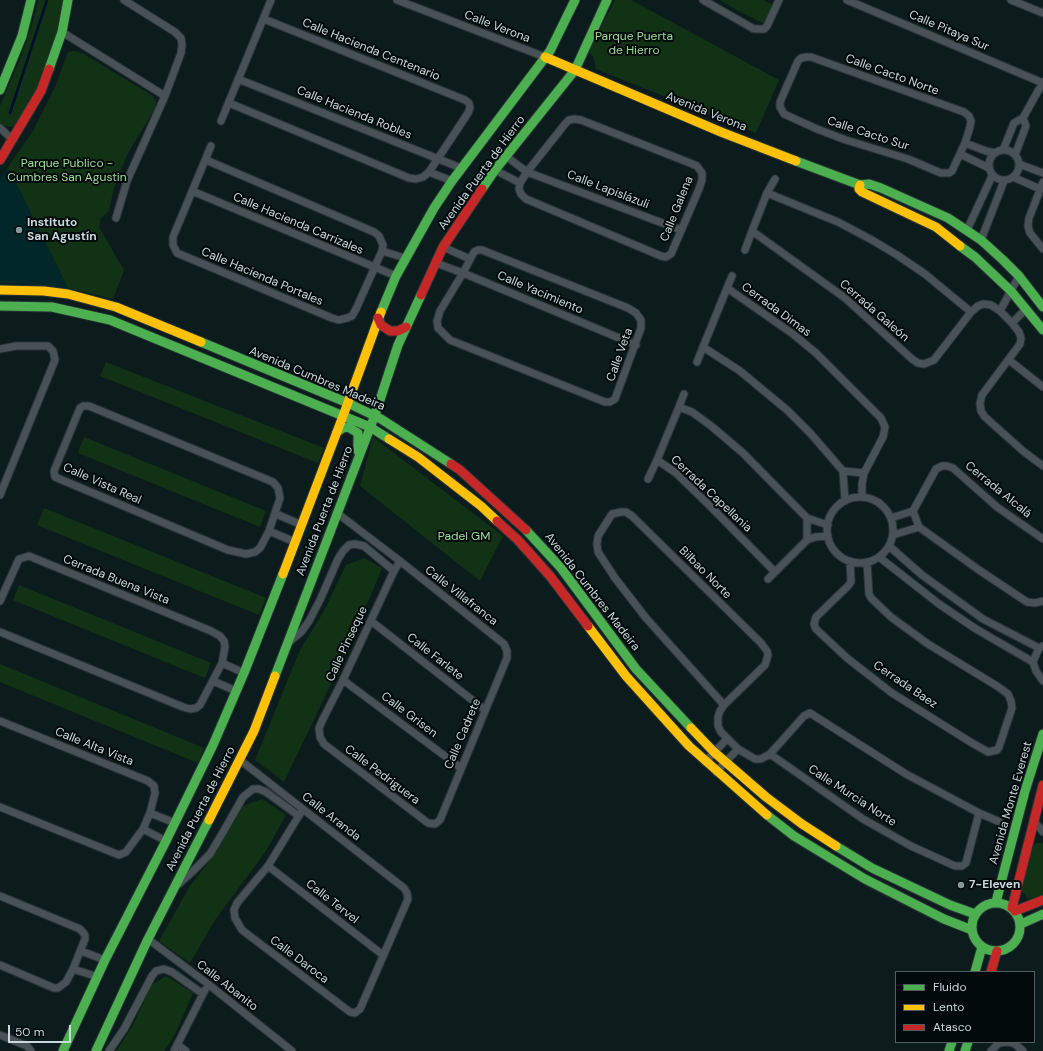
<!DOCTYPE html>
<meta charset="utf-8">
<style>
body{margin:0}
#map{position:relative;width:1043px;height:1051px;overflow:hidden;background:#0c1c1d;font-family:"DM Sans",sans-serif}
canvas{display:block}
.legend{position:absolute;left:895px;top:971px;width:140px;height:72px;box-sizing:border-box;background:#020a0b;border:1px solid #525d5e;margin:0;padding:5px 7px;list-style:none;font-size:12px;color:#c9d9db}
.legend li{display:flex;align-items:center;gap:8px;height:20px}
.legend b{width:20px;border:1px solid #525d5e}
.scale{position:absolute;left:8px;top:1025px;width:63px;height:18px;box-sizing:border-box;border:2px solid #c9d9db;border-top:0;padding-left:5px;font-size:12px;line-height:14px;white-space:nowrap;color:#c9d9db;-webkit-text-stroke:3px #020a0b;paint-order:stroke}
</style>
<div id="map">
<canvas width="1043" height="1051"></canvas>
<ul class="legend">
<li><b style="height:5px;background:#4caf50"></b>Fluido</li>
<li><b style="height:5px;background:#ffc107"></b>Lento</li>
<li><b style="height:5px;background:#c62828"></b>Atasco</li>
</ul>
<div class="scale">50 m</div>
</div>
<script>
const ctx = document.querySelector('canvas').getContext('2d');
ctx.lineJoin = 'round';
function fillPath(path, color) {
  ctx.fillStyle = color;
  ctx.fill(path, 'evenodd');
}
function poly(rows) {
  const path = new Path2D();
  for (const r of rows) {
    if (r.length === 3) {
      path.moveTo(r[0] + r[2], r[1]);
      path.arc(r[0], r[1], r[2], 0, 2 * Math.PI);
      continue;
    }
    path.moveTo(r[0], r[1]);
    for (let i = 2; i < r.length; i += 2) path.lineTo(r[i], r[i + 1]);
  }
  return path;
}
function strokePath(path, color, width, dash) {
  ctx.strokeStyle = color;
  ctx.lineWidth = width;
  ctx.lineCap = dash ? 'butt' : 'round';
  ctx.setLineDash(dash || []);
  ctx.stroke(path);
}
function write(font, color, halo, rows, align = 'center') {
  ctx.font = font + ' "DM Sans",sans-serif';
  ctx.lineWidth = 4;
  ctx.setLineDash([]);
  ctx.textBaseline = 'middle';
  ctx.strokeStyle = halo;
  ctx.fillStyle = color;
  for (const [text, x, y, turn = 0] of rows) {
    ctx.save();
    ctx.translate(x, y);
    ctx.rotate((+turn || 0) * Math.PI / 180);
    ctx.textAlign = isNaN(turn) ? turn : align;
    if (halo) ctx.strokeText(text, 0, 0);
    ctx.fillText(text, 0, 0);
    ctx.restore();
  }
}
const built = poly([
 [8,167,68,288,0,283,0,176]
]);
const green = poly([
 [38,0,64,0,56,36,42,74,33,98,19,122,12,127,5,126,0,123,0,106,21,57,34,18],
 [615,0,631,0,779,80,756,133,596,69,593,57,588,51],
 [720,0,763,0,771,4,774,9,770,21,763,23,737,10],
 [73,51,82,53,153,96,156,102,155,108,127,155,114,188,109,211,101,218,99,227,124,270,113,299,68,288,8,167,33,131,56,85,68,52],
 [106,362,324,448,318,463,100,376],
 [84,437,266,511,260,527,78,453],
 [373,437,503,536,480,581,360,486],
 [44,508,266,598,259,615,37,525],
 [364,558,382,568,354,636,284,782,255,760,300,650,324,611,346,565],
 [19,585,211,663,205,678,13,600],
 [0,664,204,748,198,763,0,682],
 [262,799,286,815,266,851,215,920,190,963,159,941,190,886,218,850,243,806],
 [1036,843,1043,843,1043,896,1028,899,1022,891,1022,874,1028,853],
 [166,976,193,993,175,1034,164,1051,116,1051,132,1027,152,985]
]);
const stream = poly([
 [10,113,47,0]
]);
const street = poly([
 [397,0,545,57],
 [703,0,754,29,764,29,767,26,779,0],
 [847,0,1043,83],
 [1011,0,1043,13],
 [62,32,165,96],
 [806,57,811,57,964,112,969,116,971,121,970,127,965,143,952,171,949,173,941,173,908,159,846,140,817,129,784,114,780,107,780,102,798,61,801,58,806,57],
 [238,79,461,168],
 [229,103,409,178,416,179,423,177,429,172,468,113,470,108,469,103,465,100,264,19],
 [575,119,581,120,690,163,697,166,702,173,702,180,699,189,671,254,666,257,661,256,526,199,521,194,519,189,520,183,527,172,565,124,569,120,575,119],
 [221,121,271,0],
 [0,128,13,140],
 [965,143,986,151,995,153],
 [1004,165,15],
 [1003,150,1014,123,1023,118,1043,82],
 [960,154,989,168],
 [1015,155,1026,126,1023,118],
 [507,157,527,172,681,230],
 [206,160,374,232,379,236,383,245,382,251,356,309,352,316,347,318,339,320,332,318,177,253,173,245,173,237,211,146],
 [1019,164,1043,173],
 [495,170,520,183],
 [429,172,452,181],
 [1013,177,1040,189],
 [1043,182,1029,218,1028,226,1030,233,1043,249],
 [192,191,396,276],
 [767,193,775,179],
 [116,218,127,181,165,96,181,53,182,45,181,38,175,32,124,0],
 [967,230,992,176],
 [981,240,1004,181],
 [443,247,470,259],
 [478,250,482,250,628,308,636,313,641,320,641,328,615,399,610,402,605,402,450,340,438,328,437,321,440,311,463,273,474,252,478,250],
 [745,250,752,231],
 [382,251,405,258],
 [436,263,463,273,636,345],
 [727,288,732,276],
 [1000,311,1019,276],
 [971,312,925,274,897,255,872,240,838,222,767,193,752,231,845,298,912,359,918,363,924,364,934,360,971,312,978,306,983,304,991,305,1000,311,1012,323,1019,332,1021,338,1020,344,982,395,980,403,981,411,985,417,1023,451,1043,466],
 [1012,323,1026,309],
 [0,349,16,346,48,346,53,351,55,360,0,495],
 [1009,360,1043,387],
 [697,362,703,347],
 [83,406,89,406,273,482,278,488,280,498,269,531,260,548,255,552,246,554,228,550,55,477,54,471,80,408,83,406],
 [679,407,684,394],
 [843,471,864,473],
 [648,479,657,460],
 [860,530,33],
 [845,501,843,471,811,434,787,410,740,371,703,347,727,288,793,334,816,353,881,418,885,427,883,437,864,473,862,484,862,497],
 [337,513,400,561,504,644,507,651,507,658,440,820,435,824,428,823,324,744,320,737,319,728,323,719,343,680,394,571,400,561],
 [276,514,302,525],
 [891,518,913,511],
 [269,531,295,542],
 [893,535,919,527],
 [1043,539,997,507,953,468,947,466,942,466,936,469,913,511,919,527,979,570,1027,602,1035,603,1043,601],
 [807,540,807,518],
 [889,546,922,575,983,619,1039,648],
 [879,557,939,604,976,629,1033,662],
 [850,561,851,582,848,586,816,617,814,624,816,629,847,658,892,693,972,743,988,752,997,750,999,747,1012,708,1011,701,1008,694,997,686,928,644,891,617,871,598,869,594,867,562],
 [774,571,711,507,676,473,657,460,679,407,692,412,710,425,743,453,807,518,828,525],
 [768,579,807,540,815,537,828,536],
 [0,601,19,559,29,556,211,631,220,636,224,641,225,647,222,663,200,705,196,708,190,709,183,707,0,632],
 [371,621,485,710],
 [289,642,302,631,309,621,320,600,338,559,343,551,349,545,355,544,364,546,394,571],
 [1043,646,1039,648,1033,662,1036,671,1043,681],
 [222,663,244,673],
 [343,680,461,768],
 [213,681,236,691],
 [724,705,646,618,615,578,598,552,597,544,598,536,612,514,621,512,626,512,632,516,761,643,767,651,768,655,765,665,724,705,720,711,718,717,718,726,721,732,738,749,755,759,761,759,770,754,804,716,810,713,906,774,979,813,1000,822],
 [0,721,148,781,154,786,155,793,150,813,143,829,126,852,119,855,0,807],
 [770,754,863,819,911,846,955,866,962,866,966,863,979,813],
 [240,760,404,888,407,893,408,899,360,1009,355,1013,350,1012,242,930,235,918,234,910,237,903,268,866,303,809],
 [705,762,727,739],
 [716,772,738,749],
 [150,813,175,823],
 [1034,821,1043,832],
 [143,829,166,841],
 [268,866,383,955],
 [179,884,192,872,210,854,226,827,243,797,253,789,259,789,266,792,299,816],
 [0,896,80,929,85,935,85,939,73,969,66,982,58,988,54,988,0,965],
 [148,939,208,984,292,1051],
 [81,951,105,960],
 [73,969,98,977],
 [0,1035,27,1046,31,1051],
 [178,1045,186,1051],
 [109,1051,124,1029,152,976,156,971,164,969,172,972,203,994],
 [174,1051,205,990],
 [991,1051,999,1043,1008,1042,1015,1044,1023,1051]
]);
const fast = poly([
 [49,69,62,32,68,0],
 [0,90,22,36,31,0],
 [796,161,860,185,869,184,881,188,948,218,981,240,1003,260,1019,276,1043,307],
 [482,189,495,170,575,70,607,0],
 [960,246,975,257,1011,291,1043,330],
 [0,306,52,307,110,320,370,427,389,439],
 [381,312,396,276,434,208,452,181,550,51,575,0],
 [201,342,348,403,381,419,451,464],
 [337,432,343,428,348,427,358,433,358,451],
 [526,530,561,568,636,669,691,728],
 [275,676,375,415,398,345,421,295],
 [767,815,794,836,865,879,944,919,972,930],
 [836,846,872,868,950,905,975,914],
 [996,902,1025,791,1043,734],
 [996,927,24],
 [1021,924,1043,914],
 [975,972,982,947],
 [63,1051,105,960,166,841,213,745,244,673,283,574],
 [96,1051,148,939,209,820],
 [949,1051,952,1042],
 [965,1051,968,1042]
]);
const slow = poly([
 [545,57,721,132,796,161],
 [860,185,859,189,862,192,936,227,960,246],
 [0,290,44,291,68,294,116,307,201,342],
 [389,439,418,457,481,506,497,521],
 [283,574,343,416,381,312],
 [588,626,626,676,689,746,767,815],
 [691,728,714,752,766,797,802,824,836,846],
 [209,820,254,731,275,676]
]);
const jam = poly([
 [0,160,41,91,49,69],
 [421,295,443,247,482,189],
 [378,318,381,325,390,331,398,331,406,327],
 [451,464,460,470,526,530],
 [497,521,518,540,550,576,588,626],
 [1012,908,1043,785],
 [1015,911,1043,900],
 [991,972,997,951]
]);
const markers = [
 [19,230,4,"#879798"],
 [961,885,4,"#879798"]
];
const streetNames = [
 ["Calle Verona",497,27,21],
 ["Calle Pitaya Sur",949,31,23],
 ["Calle Hacienda Centenario",371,50,22],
 ["Calle Cacto Norte",892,75,20],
 ["Avenida Verona",706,112,22],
 ["Calle Hacienda Robles",354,113,22],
 ["Calle Cacto Sur",868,134,18],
 ["Avenida Puerta de Hierro",482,173,-54],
 ["Calle Lapislázuli",608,190,21],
 ["Calle Galena",677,209,-68],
 ["Calle Hacienda Carrizales",298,224,23],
 ["Calle Hacienda Portales",262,277,23],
 ["Calle Yacimiento",540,293,23],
 ["Cerrada Dimas",776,310,36],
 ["Cerrada Galeón",874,311,41],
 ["Calle Veta",620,355,-70],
 ["Avenida Cumbres Madeira",317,379,23],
 ["Calle Vista Real",102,484,24],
 ["Cerrada Alcalá",998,490,39],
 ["Cerrada Capellania",711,494,43],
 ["Avenida Puerta de Hierro",325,511,-69],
 ["Bilbao Norte",705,573,45],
 ["Cerrada Buena Vista",116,580,22],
 ["Avenida Cumbres Madeira",592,592,52],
 ["Calle Villafranca",461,596,38],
 ["Calle Pinseque",347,644,-65],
 ["Calle Farlete",435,657,38],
 ["Cerrada Baez",905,685,34],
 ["Calle Grisen",409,715,37],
 ["Calle Cadrete",463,734,-67],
 ["Calle Alta Vista",94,747,22],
 ["Calle Pedriguera",382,775,37],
 ["Calle Murcia Norte",852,796,33],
 ["Avenida Monte Everest",1011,803,-74],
 ["Avenida Puerta de Hierro",201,809,-63],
 ["Calle Aranda",331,817,38],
 ["Calle Tervel",332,902,38],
 ["Calle Daroca",299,960,37],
 ["Calle Abanito",227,986,38]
];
const parkNames = [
 ["Parque Puerta",634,37],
 ["de Hierro",634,51],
 ["Parque Publico -",67,164],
 ["Cumbres San Agustin",67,178],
 ["Padel GM",464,537]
];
const poiNames = [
 ["Instituto",27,223],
 ["San Agustín",27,237],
 ["7-Eleven",969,885]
];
fillPath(built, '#02272a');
fillPath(green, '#123215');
strokePath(stream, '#010d2e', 2.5);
strokePath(street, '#283536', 9);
strokePath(fast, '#283536', 11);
strokePath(slow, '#283536', 11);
strokePath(jam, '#283536', 11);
strokePath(street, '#485155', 7);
strokePath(fast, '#4caf50', 9);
strokePath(slow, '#ffc107', 9);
strokePath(jam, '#c62828', 9);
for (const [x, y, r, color] of markers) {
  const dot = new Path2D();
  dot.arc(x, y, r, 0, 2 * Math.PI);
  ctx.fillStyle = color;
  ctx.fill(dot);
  strokePath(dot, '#020a0b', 1.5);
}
write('12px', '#c9d9db', '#020a0b', streetNames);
write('12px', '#9fdd9d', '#020a0b', parkNames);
write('bold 12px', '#c9d9db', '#020a0b', poiNames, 'left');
</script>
